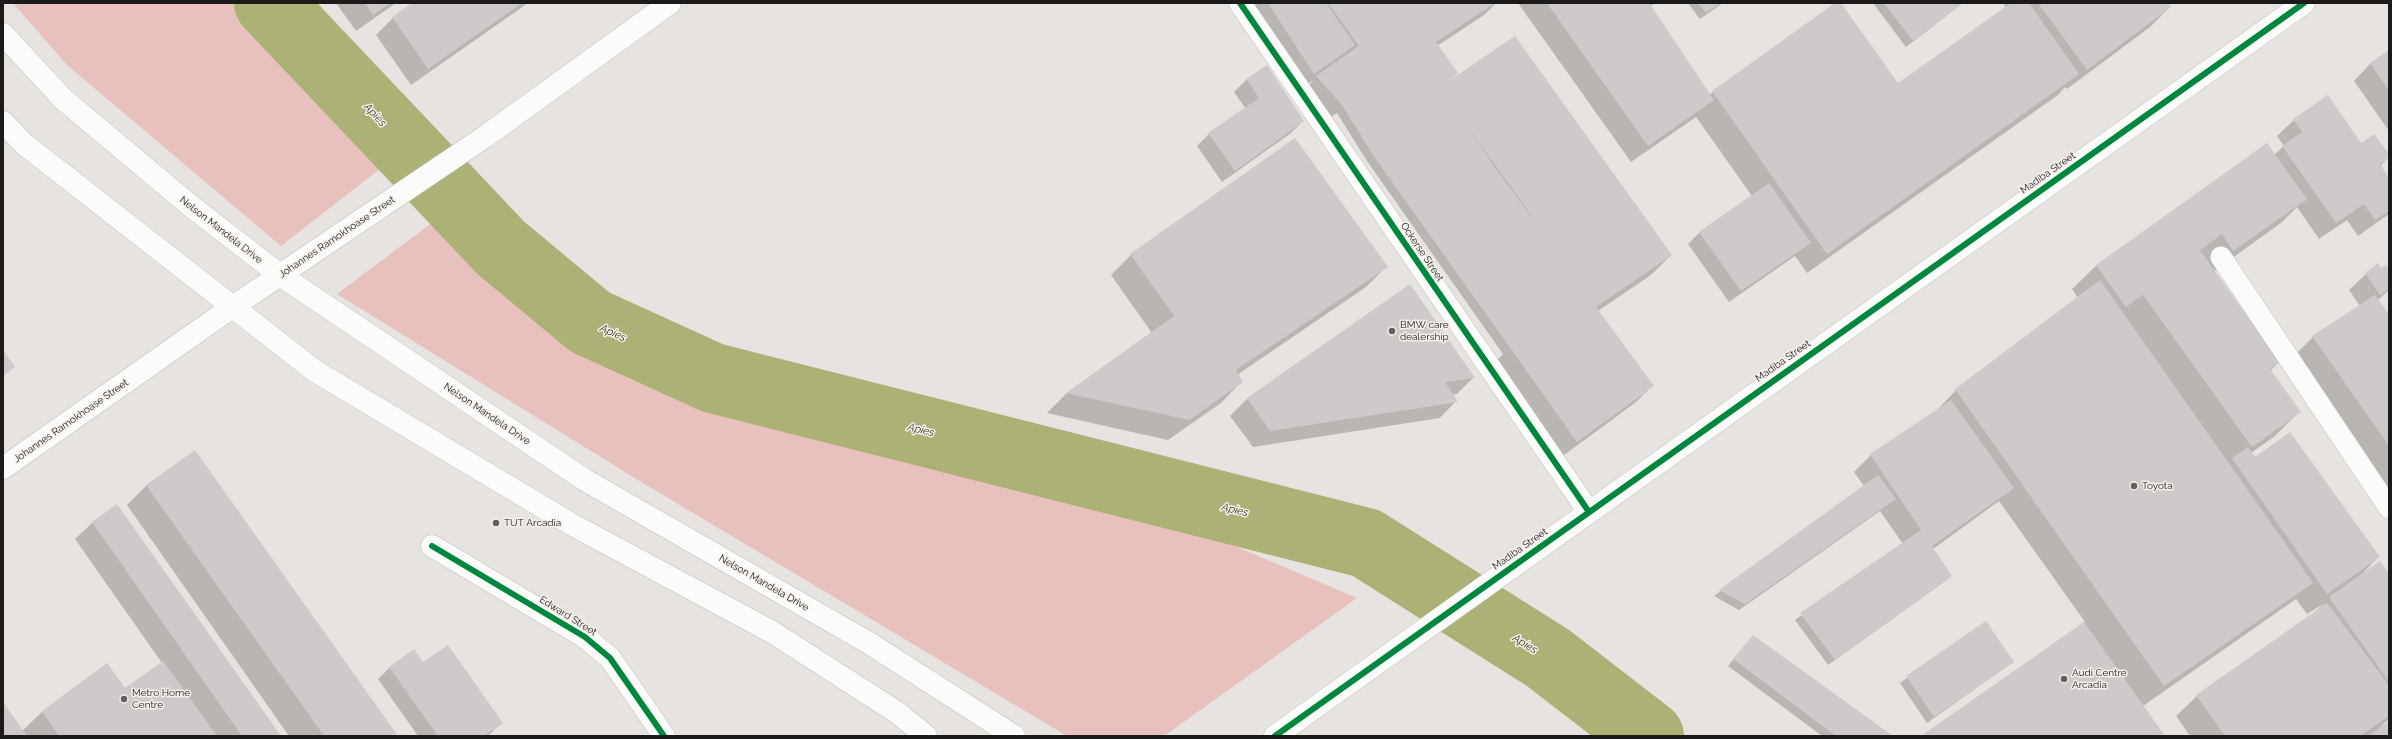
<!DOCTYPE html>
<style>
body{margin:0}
#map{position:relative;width:2392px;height:739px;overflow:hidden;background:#e6e3e0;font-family:Raleway,sans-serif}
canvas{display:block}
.frame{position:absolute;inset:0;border:4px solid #1b1a18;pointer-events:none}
</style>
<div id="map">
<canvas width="2392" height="739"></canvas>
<div class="frame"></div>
</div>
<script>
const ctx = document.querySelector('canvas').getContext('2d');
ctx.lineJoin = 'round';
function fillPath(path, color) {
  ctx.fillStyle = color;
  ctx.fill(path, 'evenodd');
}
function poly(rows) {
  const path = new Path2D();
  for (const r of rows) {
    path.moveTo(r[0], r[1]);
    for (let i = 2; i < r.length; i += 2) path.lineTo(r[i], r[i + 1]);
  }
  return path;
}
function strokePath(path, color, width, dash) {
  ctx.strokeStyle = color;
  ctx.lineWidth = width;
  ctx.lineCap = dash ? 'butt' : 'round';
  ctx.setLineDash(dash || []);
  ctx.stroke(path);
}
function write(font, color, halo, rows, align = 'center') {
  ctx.font = font + ' Raleway,sans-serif';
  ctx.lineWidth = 3;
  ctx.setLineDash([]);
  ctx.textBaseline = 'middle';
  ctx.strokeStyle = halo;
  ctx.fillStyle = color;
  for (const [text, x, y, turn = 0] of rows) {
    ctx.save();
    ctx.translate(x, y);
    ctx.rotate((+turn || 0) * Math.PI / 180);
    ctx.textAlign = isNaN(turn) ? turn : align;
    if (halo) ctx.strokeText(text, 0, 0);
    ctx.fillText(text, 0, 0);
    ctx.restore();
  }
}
const green = poly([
 [13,3,237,3,390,161,281,246,67,65],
 [437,219,526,306,680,385,871,444,1115,495,1357,598,1164,736,1067,736,638,480,337,294]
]);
const shadow = poly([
 [336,3,396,3,356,31],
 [414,3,528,3,411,85,376,35,393,18],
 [1240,3,1496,3,1484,15,1437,46,1451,80,1671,255,1651,275,1598,311,1652,386,1636,402,1560,458,1493,364,1503,354,1367,161,1337,113,1325,121,1300,94,1314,80,1297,90],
 [1518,3,1656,3,1650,6,1709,95,1837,3,1839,3,1898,84,2006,8,2003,3,2167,3,2170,7,2150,27,2067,89,2065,87,2058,95,1807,273,1795,256,1729,302,1688,244,1700,232,1752,196,1696,117,1631,162],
 [1688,3,1723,3,1700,19],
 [1873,3,1963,3,1906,47],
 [2389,51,2389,131,2354,81,2370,64],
 [1266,66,1303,121,1291,133,1222,182,1197,146,1209,134,1246,109,1234,92,1246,80],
 [2294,120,2389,156,2380,167,2389,180,2389,214,2358,236,2347,220,2319,239,2297,207,2281,223,2214,271,2279,362,2270,371,2299,412,2275,436,2251,453,2378,557,2363,573,2389,576,2389,719,2380,727,2389,723,2389,736,2190,736,2176,716,2197,696,2312,615,2323,604,2307,614,2296,599,2143,706,2164,736,1923,736,2085,622,1999,501,1933,549,1951,576,1944,582,1828,665,1795,620,1903,544,1880,511,1739,610,1714,596,1864,486,1854,472,1871,455,1936,411,1956,390,2078,298,2072,289,2097,265,2274,155,2284,146,2277,136],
 [1131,255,1386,267,1366,287,1237,375,1241,382,1221,403,1168,440,1047,413,1066,394,1152,333,1111,275],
 [2380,269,2389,270,2389,290,2378,300,2389,316,2389,495,2293,357,2313,337,2360,306,2349,290,2366,274],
 [1409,286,1473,378,1457,394,1452,395,1456,401,1440,418,1253,447,1230,416,1247,399],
 [147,485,397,736,289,736,127,505],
 [117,506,280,736,3,736,3,704,22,731,42,712,107,665,124,689,162,663,75,539,92,523],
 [1986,622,2013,662,1927,723,1900,683],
 [1747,643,1891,736,1822,736,1728,666],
 [423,663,501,723,488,736,418,736,378,679,390,667]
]);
const river = poly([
 [269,3,501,248,590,322,713,378,1366,543,1548,658,1649,736]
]);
const building = poly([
 [365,3,390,3,373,15],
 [412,3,522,3,428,69,392,17],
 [1268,3,1326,3,1355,45,1314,74],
 [1328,3,1495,3,1436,42,1458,73,1450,80,1515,36,1672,255,1596,307,1654,386,1577,442,1373,155,1342,105,1316,76,1359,46],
 [1467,126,1531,215,1530,215,1494,166],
 [1547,3,1652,3,1650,4,1714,100,1648,146],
 [1698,3,1721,3,1706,13],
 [1835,3,1841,3,1898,83,2011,3,2029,3,2079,74,1827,254,1712,91],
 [1884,3,1963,3,1913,41],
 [2038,3,2168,3,2171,7,2087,70],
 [2389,50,2389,91,2370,63],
 [1267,65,1304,121,1235,171,1208,133,1259,98,1246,79],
 [2328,95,2361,143,2374,134,2389,154,2389,158,2380,164,2389,178,2389,211,2375,220,2364,204,2336,223,2282,146,2302,132,2293,119],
 [1295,138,1388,267,1236,370,1243,382,1189,420,1066,393,1174,316,1130,254],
 [2267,143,2307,199,2233,251,2222,234,2200,250,2280,362,2270,369,2301,412,2252,447,2143,295,2126,307,2096,265],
 [1769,183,1811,243,1741,291,1699,232],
 [2378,263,2381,268,2386,265,2389,269,2389,289,2380,295,2365,273],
 [2100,280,2313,583,2164,686,1955,389],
 [1410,284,1475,378,1445,382,1458,402,1270,431,1247,398],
 [2375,295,2389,314,2389,446,2312,336],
 [3,350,15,367,3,376],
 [1951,400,2014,488,1932,546,1952,576,1835,660,1800,613,1921,530,1870,454],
 [2290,432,2380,557,2327,594,2232,458,2248,447,2255,457],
 [195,450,398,736,324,736,146,485],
 [1878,475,1896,499,1745,604,1719,590],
 [117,504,281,736,242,736,92,522],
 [2380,561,2389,574,2389,682,2329,597],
 [2327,603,2389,685,2389,716,2360,736,2225,736,2196,695],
 [1986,621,2014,662,1934,717,1906,676],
 [2084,622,2165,736,1921,736],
 [1753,635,1893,736,1836,736,1733,659],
 [448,645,503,723,484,736,438,736,389,667,414,649,423,662],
 [163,661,217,736,59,736,42,711,107,663,125,688],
 [3,702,27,736,3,736],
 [2389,721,2389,736,2368,736]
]);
const service = poly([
 [2221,257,2389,508]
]);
const minor = poly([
 [1240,3,1589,512],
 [432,546,585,637,610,658,664,736],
 [1275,736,2304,3]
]);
const primary = poly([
 [3,34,63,99,192,207,280,275,585,480,869,643,1014,736],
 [3,122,24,144,315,371,571,524,772,632,898,713,926,736],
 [3,468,231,308,486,136,670,3]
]);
const cycleway = poly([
 [1240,3,1589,512],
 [432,546,585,637,610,658,664,736],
 [1275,736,2304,3]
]);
const markers = [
 [1392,331,4,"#62605e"],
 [2134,486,4,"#62605e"],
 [496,523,4,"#62605e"],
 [2064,679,4,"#62605e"],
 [124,699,4,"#62605e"]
];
const streetNames = [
 ["Madiba Street",2048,173,-35],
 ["Nelson Mandela Drive",221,230,38],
 ["Johannes Ramokhoase Street",337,237,-34],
 ["Ockerse Street",1422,252,56],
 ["Madiba Street",1783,361,-35],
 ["Nelson Mandela Drive",487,414,34],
 ["Johannes Ramokhoase Street",71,421,-35],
 ["Madiba Street",1520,549,-35],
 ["Nelson Mandela Drive",764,583,30],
 ["Edward Street",568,616,32]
];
const poiNames = [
 ["BMW care",1400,325],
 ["dealership",1400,337],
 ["Toyota",2142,486],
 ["TUT Arcadia",504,523],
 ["Audi Centre",2072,673],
 ["Arcadia",2072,685],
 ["Metro Home",132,693],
 ["Centre",132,705]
];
const waterNames = [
 ["Apies",375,115,47],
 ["Apies",613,333,24],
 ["Apies",921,430,14],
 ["Apies",1235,510,14],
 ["Apies",1525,644,32]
];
fillPath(green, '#e8c0bd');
fillPath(shadow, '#0003');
strokePath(river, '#acb276', 70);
fillPath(building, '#cdcac9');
strokePath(service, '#c2bfbd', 22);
strokePath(minor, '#c2bfbd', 23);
strokePath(primary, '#c2bfbd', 23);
strokePath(service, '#fbfbfa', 21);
strokePath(minor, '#fbfbfa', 22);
strokePath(primary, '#fbfbfa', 22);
strokePath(cycleway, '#00873e', 6);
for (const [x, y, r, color] of markers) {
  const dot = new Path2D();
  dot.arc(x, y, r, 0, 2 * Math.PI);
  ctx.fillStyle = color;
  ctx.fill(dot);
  strokePath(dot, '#f5f0eb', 1.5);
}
write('10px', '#1b1a18', '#f5f0eb', streetNames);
write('10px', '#1b1a18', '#f5f0eb', poiNames, 'left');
write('italic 11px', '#323611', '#f5f0eb', waterNames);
</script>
